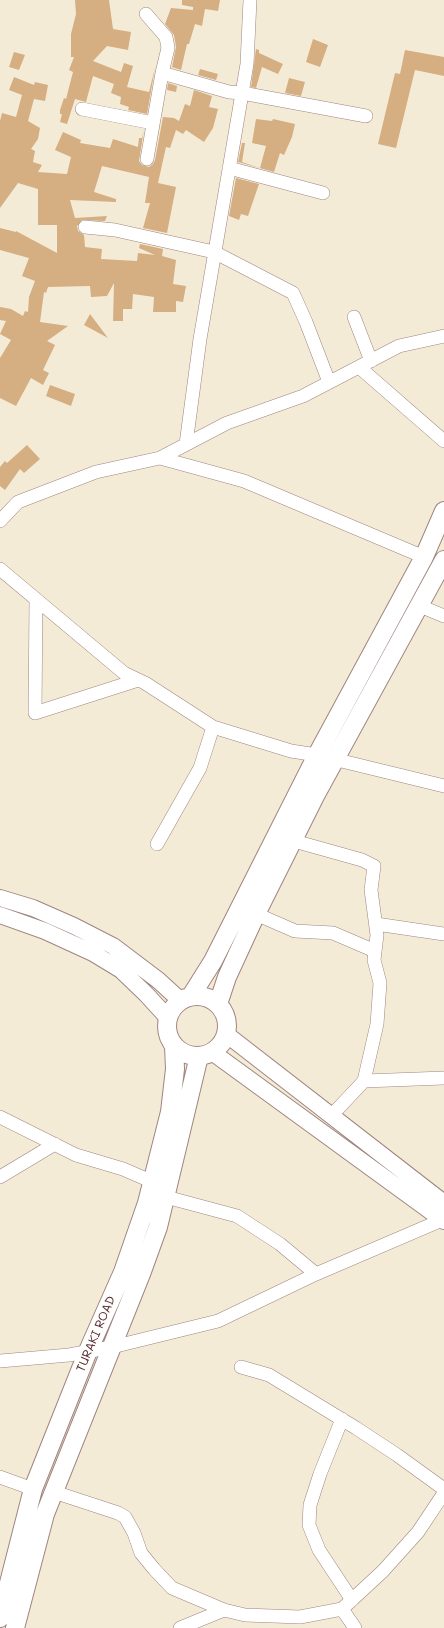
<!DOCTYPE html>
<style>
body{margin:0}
canvas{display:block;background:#f4ebd6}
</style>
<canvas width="444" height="1628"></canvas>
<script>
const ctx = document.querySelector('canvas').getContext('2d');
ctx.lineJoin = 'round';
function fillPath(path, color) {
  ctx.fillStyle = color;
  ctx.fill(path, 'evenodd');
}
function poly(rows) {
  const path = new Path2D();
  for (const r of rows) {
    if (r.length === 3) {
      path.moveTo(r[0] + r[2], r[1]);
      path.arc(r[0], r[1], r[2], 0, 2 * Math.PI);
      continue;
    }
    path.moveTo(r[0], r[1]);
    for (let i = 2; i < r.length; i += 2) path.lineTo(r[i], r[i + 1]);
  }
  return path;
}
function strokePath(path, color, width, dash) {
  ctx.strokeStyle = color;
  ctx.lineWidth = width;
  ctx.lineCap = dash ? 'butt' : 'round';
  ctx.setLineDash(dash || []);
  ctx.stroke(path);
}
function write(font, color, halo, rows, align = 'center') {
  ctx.font = font + ' Mali,sans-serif';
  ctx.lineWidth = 3;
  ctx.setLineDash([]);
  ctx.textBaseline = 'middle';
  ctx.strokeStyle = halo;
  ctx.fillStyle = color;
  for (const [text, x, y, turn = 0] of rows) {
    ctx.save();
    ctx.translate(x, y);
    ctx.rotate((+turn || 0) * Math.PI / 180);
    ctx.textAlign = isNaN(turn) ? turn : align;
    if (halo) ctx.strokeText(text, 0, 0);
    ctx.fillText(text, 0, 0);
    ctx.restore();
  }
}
const building = poly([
 [75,0,109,0,113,29,131,32,128,50,107,46,93,61,121,72,124,63,133,66,127,87,149,92,155,68,147,114,128,110,129,107,120,104,121,97,111,93,114,84,93,76,86,102,75,99,67,124,60,122,62,114,60,114,60,110,64,98,66,99,73,72,69,70,74,57,71,57,71,34,76,14],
 [182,0,220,0,218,11,205,9,202,26,195,24,189,44,187,44,181,70,172,67,176,47,174,35,165,24,171,8,193,10,193,7,182,5],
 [313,39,328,45,320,67,306,62],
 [256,49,259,50,259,53,283,64,278,74,262,67,256,88,251,87],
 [405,50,444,57,444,76,415,70,396,148,378,144,395,73,400,74],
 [14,52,25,55,19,70,9,67],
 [200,69,218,74,216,80,198,75],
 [14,77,34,85,35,82,48,85,45,101,34,99,28,121,40,128,38,139,31,149,35,151,33,162,42,165,38,172,67,174,71,157,55,150,63,132,81,140,80,143,110,148,113,139,138,147,139,138,142,138,144,129,139,161,142,165,149,167,153,164,155,160,163,117,174,118,179,121,185,104,190,106,194,90,212,96,209,107,218,109,213,128,204,142,186,130,183,134,176,130,170,148,166,147,158,183,176,187,167,233,143,228,150,203,145,203,149,177,102,166,94,192,116,199,116,202,70,200,75,218,107,216,105,221,82,220,77,226,78,231,84,235,85,247,102,249,101,259,137,261,138,253,155,255,139,248,140,244,163,249,162,256,176,260,173,284,186,286,183,302,176,301,176,312,153,312,154,297,133,294,132,309,123,309,123,321,113,321,114,283,107,296,91,297,90,286,48,287,46,293,44,292,40,322,68,326,47,341,55,345,43,370,49,373,43,385,31,378,16,406,0,398,0,358,11,340,0,334,6,321,0,320,0,307,11,309,23,316,25,311,28,312,29,297,35,281,22,276,29,258,0,250,0,228,16,232,16,231,57,253,57,225,38,225,38,189,18,183,0,208,0,121,2,113,16,117,22,95,9,90],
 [289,78,305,82,301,96,285,93],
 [168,83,177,86,176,92,167,90],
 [256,119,272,121,273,119,295,124,292,137,284,155,280,153,274,172,238,162,242,143,245,143,242,162,260,168,266,146,252,143],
 [236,178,259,184,248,216,241,214,239,220,229,216],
 [90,314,108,338,84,325],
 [50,385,75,394,71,406,46,396],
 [27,445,40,459,24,473,20,469,5,490,0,486,0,467,5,461,7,463]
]);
const minor = poly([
 [146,14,166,37,168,48,162,73,147,159],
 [162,73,229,92,242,93,366,116],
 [82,109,153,123],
 [229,168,323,193],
 [85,227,115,230,214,252,293,293,306,322,329,382],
 [354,317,371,361],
 [359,367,444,441],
 [186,444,200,339,247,64,250,0],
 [160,458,244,481,424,557],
 [0,521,18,502,96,472,160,458,227,423,303,396,399,346,444,336],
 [0,569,124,673,145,683,213,727,291,751,317,755,444,786],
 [36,600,35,713,138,680],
 [420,606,444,616],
 [294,841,362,860,374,866,371,890,377,935,374,960,380,983,377,1024,364,1081],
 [157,844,200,768,213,727],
 [256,914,295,931,333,933,375,951],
 [376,924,444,934],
 [331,1116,364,1081,444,1078],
 [0,1117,76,1155,123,1169,153,1182],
 [0,1177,55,1144],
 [166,1197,237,1216,280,1244,316,1274],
 [0,1361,69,1355,112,1347,218,1321,316,1274,442,1220],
 [241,1367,269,1375,356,1428,397,1455,444,1489],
 [342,1419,320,1474,310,1505,309,1525,319,1550,352,1600],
 [0,1477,33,1489],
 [54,1492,118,1513,125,1517,134,1533,141,1553,154,1569,172,1588,224,1610],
 [180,1628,224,1610,245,1615,300,1617,342,1609],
 [355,1628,342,1609,383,1571,418,1532,444,1493]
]);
const tertiary = poly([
 [0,898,33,908,74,926,113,946,158,980,181,1001],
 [0,915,45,931,93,953,121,970,146,994,168,1018],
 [226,1034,444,1203],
 [212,1052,444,1221]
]);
const secondary = poly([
 [191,996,213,961,317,755,424,557,444,511],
 [197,1026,30],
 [218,1004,227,977,256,914,315,796,444,560],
 [0,1618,33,1489,88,1351,123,1272,147,1203,170,1112,175,1069,174,1046],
 [15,1628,45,1514,141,1274,158,1227,199,1056]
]);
const streetNames = [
 ["TURAKI ROAD",96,1334,-67]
];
fillPath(building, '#d5ae82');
strokePath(minor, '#9f8580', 14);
strokePath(tertiary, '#9f8580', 18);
strokePath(secondary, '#9f8580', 20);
strokePath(minor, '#fff', 13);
strokePath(tertiary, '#fff', 16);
strokePath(secondary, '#fff', 18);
write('12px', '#4a1f2b', '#fdfcf7', streetNames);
</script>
